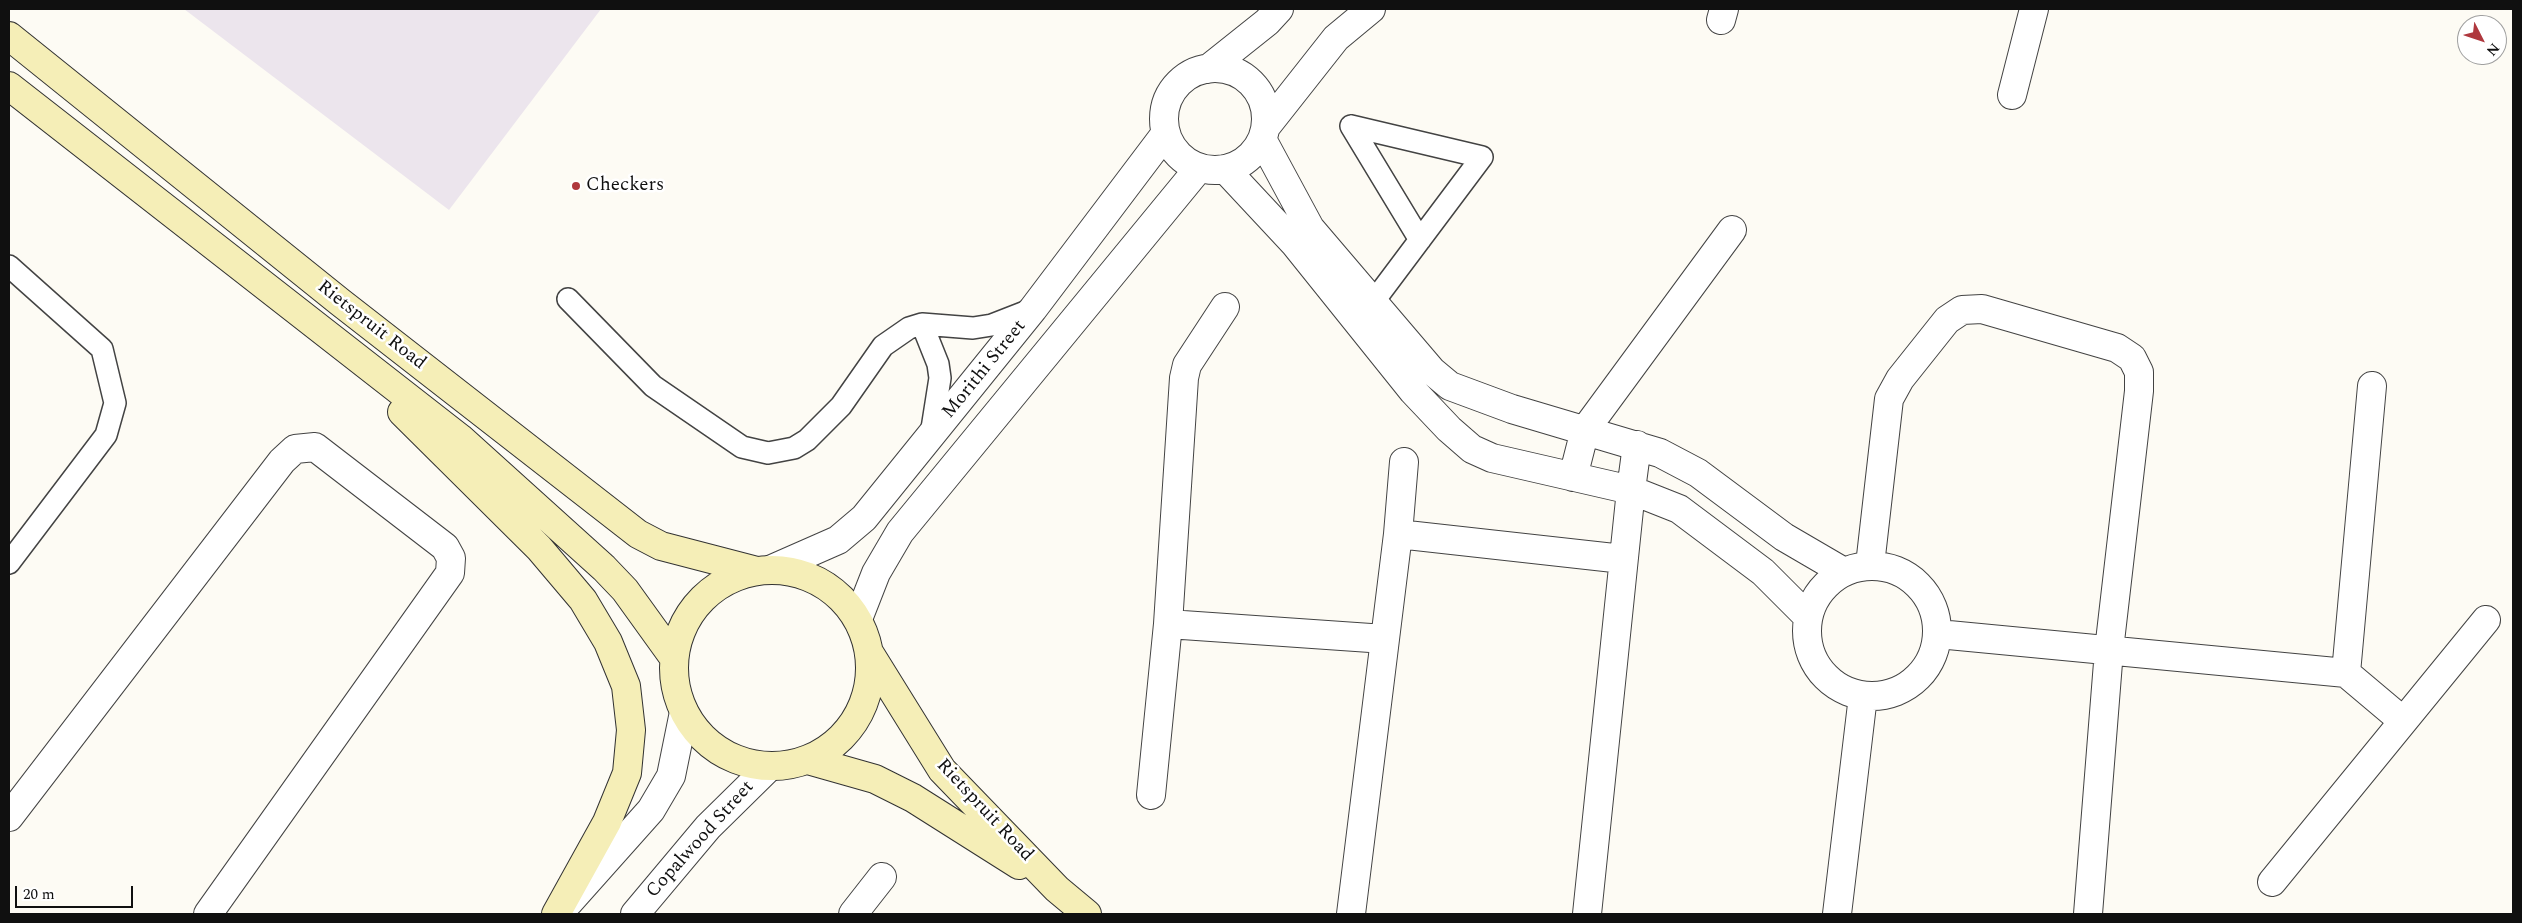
<!DOCTYPE html>
<style>
body{margin:0}
#map{position:relative;width:2522px;height:923px;overflow:hidden;background:#fdfbf4;font-family:Spectral,serif}
canvas{display:block}
.frame{position:absolute;inset:0;border:10px solid #101010;pointer-events:none}
.north{position:absolute;left:2457px;top:15px;width:50px;height:50px;box-sizing:border-box;background:#fff;border:1px solid #9f9f9f;border-radius:50%;rotate:131deg;font-size:14px;font-weight:700;line-height:20px;text-align:center;color:#101010}
.north::after{content:'';display:block;margin:auto;width:18px;height:22px;background:#af383e;clip-path:polygon(50% 0,100% 100%,50% 72%,0 100%)}
.scale{position:absolute;left:15px;top:886px;width:118px;height:22px;box-sizing:border-box;border:2px solid #101010;border-top:0;padding-left:6px;font-size:15px;line-height:18px;white-space:nowrap;color:#101010;-webkit-text-stroke:4px #fff;paint-order:stroke}
</style>
<div id="map">
<canvas width="2522" height="923"></canvas>
<div class="frame"></div>
<div class="north">N</div>
<div class="scale">20 m</div>
</div>
<script>
const ctx = document.querySelector('canvas').getContext('2d');
ctx.lineJoin = 'round';
function fillPath(path, color) {
  ctx.fillStyle = color;
  ctx.fill(path, 'evenodd');
}
function poly(rows) {
  const path = new Path2D();
  for (const r of rows) {
    if (r.length === 3) {
      path.moveTo(r[0] + r[2], r[1]);
      path.arc(r[0], r[1], r[2], 0, 2 * Math.PI);
      continue;
    }
    path.moveTo(r[0], r[1]);
    for (let i = 2; i < r.length; i += 2) path.lineTo(r[i], r[i + 1]);
  }
  return path;
}
function strokePath(path, color, width, dash) {
  ctx.strokeStyle = color;
  ctx.lineWidth = width;
  ctx.lineCap = dash ? 'butt' : 'round';
  ctx.setLineDash(dash || []);
  ctx.stroke(path);
}
function write(font, color, halo, rows, align = 'center') {
  ctx.font = font + ' Spectral,serif';
  ctx.lineWidth = 5;
  ctx.setLineDash([]);
  ctx.textBaseline = 'middle';
  ctx.strokeStyle = halo;
  ctx.fillStyle = color;
  for (const [text, x, y, turn = 0] of rows) {
    ctx.save();
    ctx.translate(x, y);
    ctx.rotate((+turn || 0) * Math.PI / 180);
    ctx.textAlign = isNaN(turn) ? turn : align;
    if (halo) ctx.strokeText(text, 0, 0);
    ctx.fillText(text, 0, 0);
    ctx.restore();
  }
}
const industrial = poly([
 [184,9,601,9,449,210]
]);
const lane = poly([
 [1351,126,1482,157,1374,301,1363,311],
 [1351,126,1420,240],
 [9,266,102,349,115,403,106,435,9,563],
 [568,299,653,386,742,447,768,453,794,448,807,440,841,406,883,346,909,328,922,324,973,328,992,325,1033,309],
 [922,324,938,364,940,378,931,435]
]);
const street = poly([
 [1721,20,1724,9],
 [1215,119,51],
 [1208,69,1267,22,1279,9],
 [2012,95,2034,9],
 [1265,128,1336,38,1371,9],
 [1262,139,1310,228,1432,371,1450,386,1512,409,1660,453,1698,473,1784,537,1844,572],
 [1225,169,1295,244,1413,391,1449,429,1472,449,1492,458,1631,490,1679,509,1763,572,1808,617],
 [1573,477,1585,430,1732,230],
 [1398,534,1623,559],
 [1870,565,1889,399,1900,379,1947,320,1962,310,1982,309,2117,348,2132,358,2139,372,2139,391,2109,650,2088,914],
 [1872,631,65],
 [772,569,838,540,864,518,1033,309,1166,133],
 [858,619,876,573,900,532,1199,168],
 [1168,624,1385,639],
 [1938,634,2346,673,2403,721],
 [2346,673,2372,386],
 [1151,795,1168,624,1184,378,1187,365,1225,307],
 [9,817,282,461,295,449,315,447,445,547,451,558,450,573,208,914],
 [2272,882,2486,620],
 [569,902,651,810,671,776,684,712],
 [635,914,708,827,769,767],
 [853,914,882,877],
 [1351,914,1398,534,1404,462],
 [1587,914,1631,490,1637,445],
 [1837,914,1863,696]
]);
const secondary = poly([
 [9,36,340,302,638,534,661,546,757,571],
 [9,86,460,438,604,568,625,590,674,658],
 [402,412,539,548,583,600,608,642,626,686,631,730,627,773,607,822,556,914],
 [772,668,98],
 [870,654,942,770,1057,889,1087,914],
 [808,760,875,779,913,798,1019,865]
]);
const markers = [
 [576,186,5,"#af383e"]
];
const poiNames = [
 ["Checkers",586,186]
];
const streetNames = [
 ["Rietspruit Road",371,326,38],
 ["Morithi Street",985,370,-51],
 ["Rietspruit Road",984,811,47],
 ["Copalwood Street",701,840,-48]
];
fillPath(industrial, '#ece5ed');
strokePath(lane, '#434343', 24);
strokePath(street, '#434343', 30);
strokePath(secondary, '#323232', 30);
strokePath(lane, '#fff', 21);
strokePath(street, '#fff', 28);
strokePath(secondary, '#f5eeb7', 28);
for (const [x, y, r, color] of markers) {
  const dot = new Path2D();
  dot.arc(x, y, r, 0, 2 * Math.PI);
  ctx.fillStyle = color;
  ctx.fill(dot);
  strokePath(dot, '#fff', 2);
}
write('19px', '#101010', '#fff', poiNames, 'left');
write('19px', '#101010', '#fff', streetNames);
</script>
